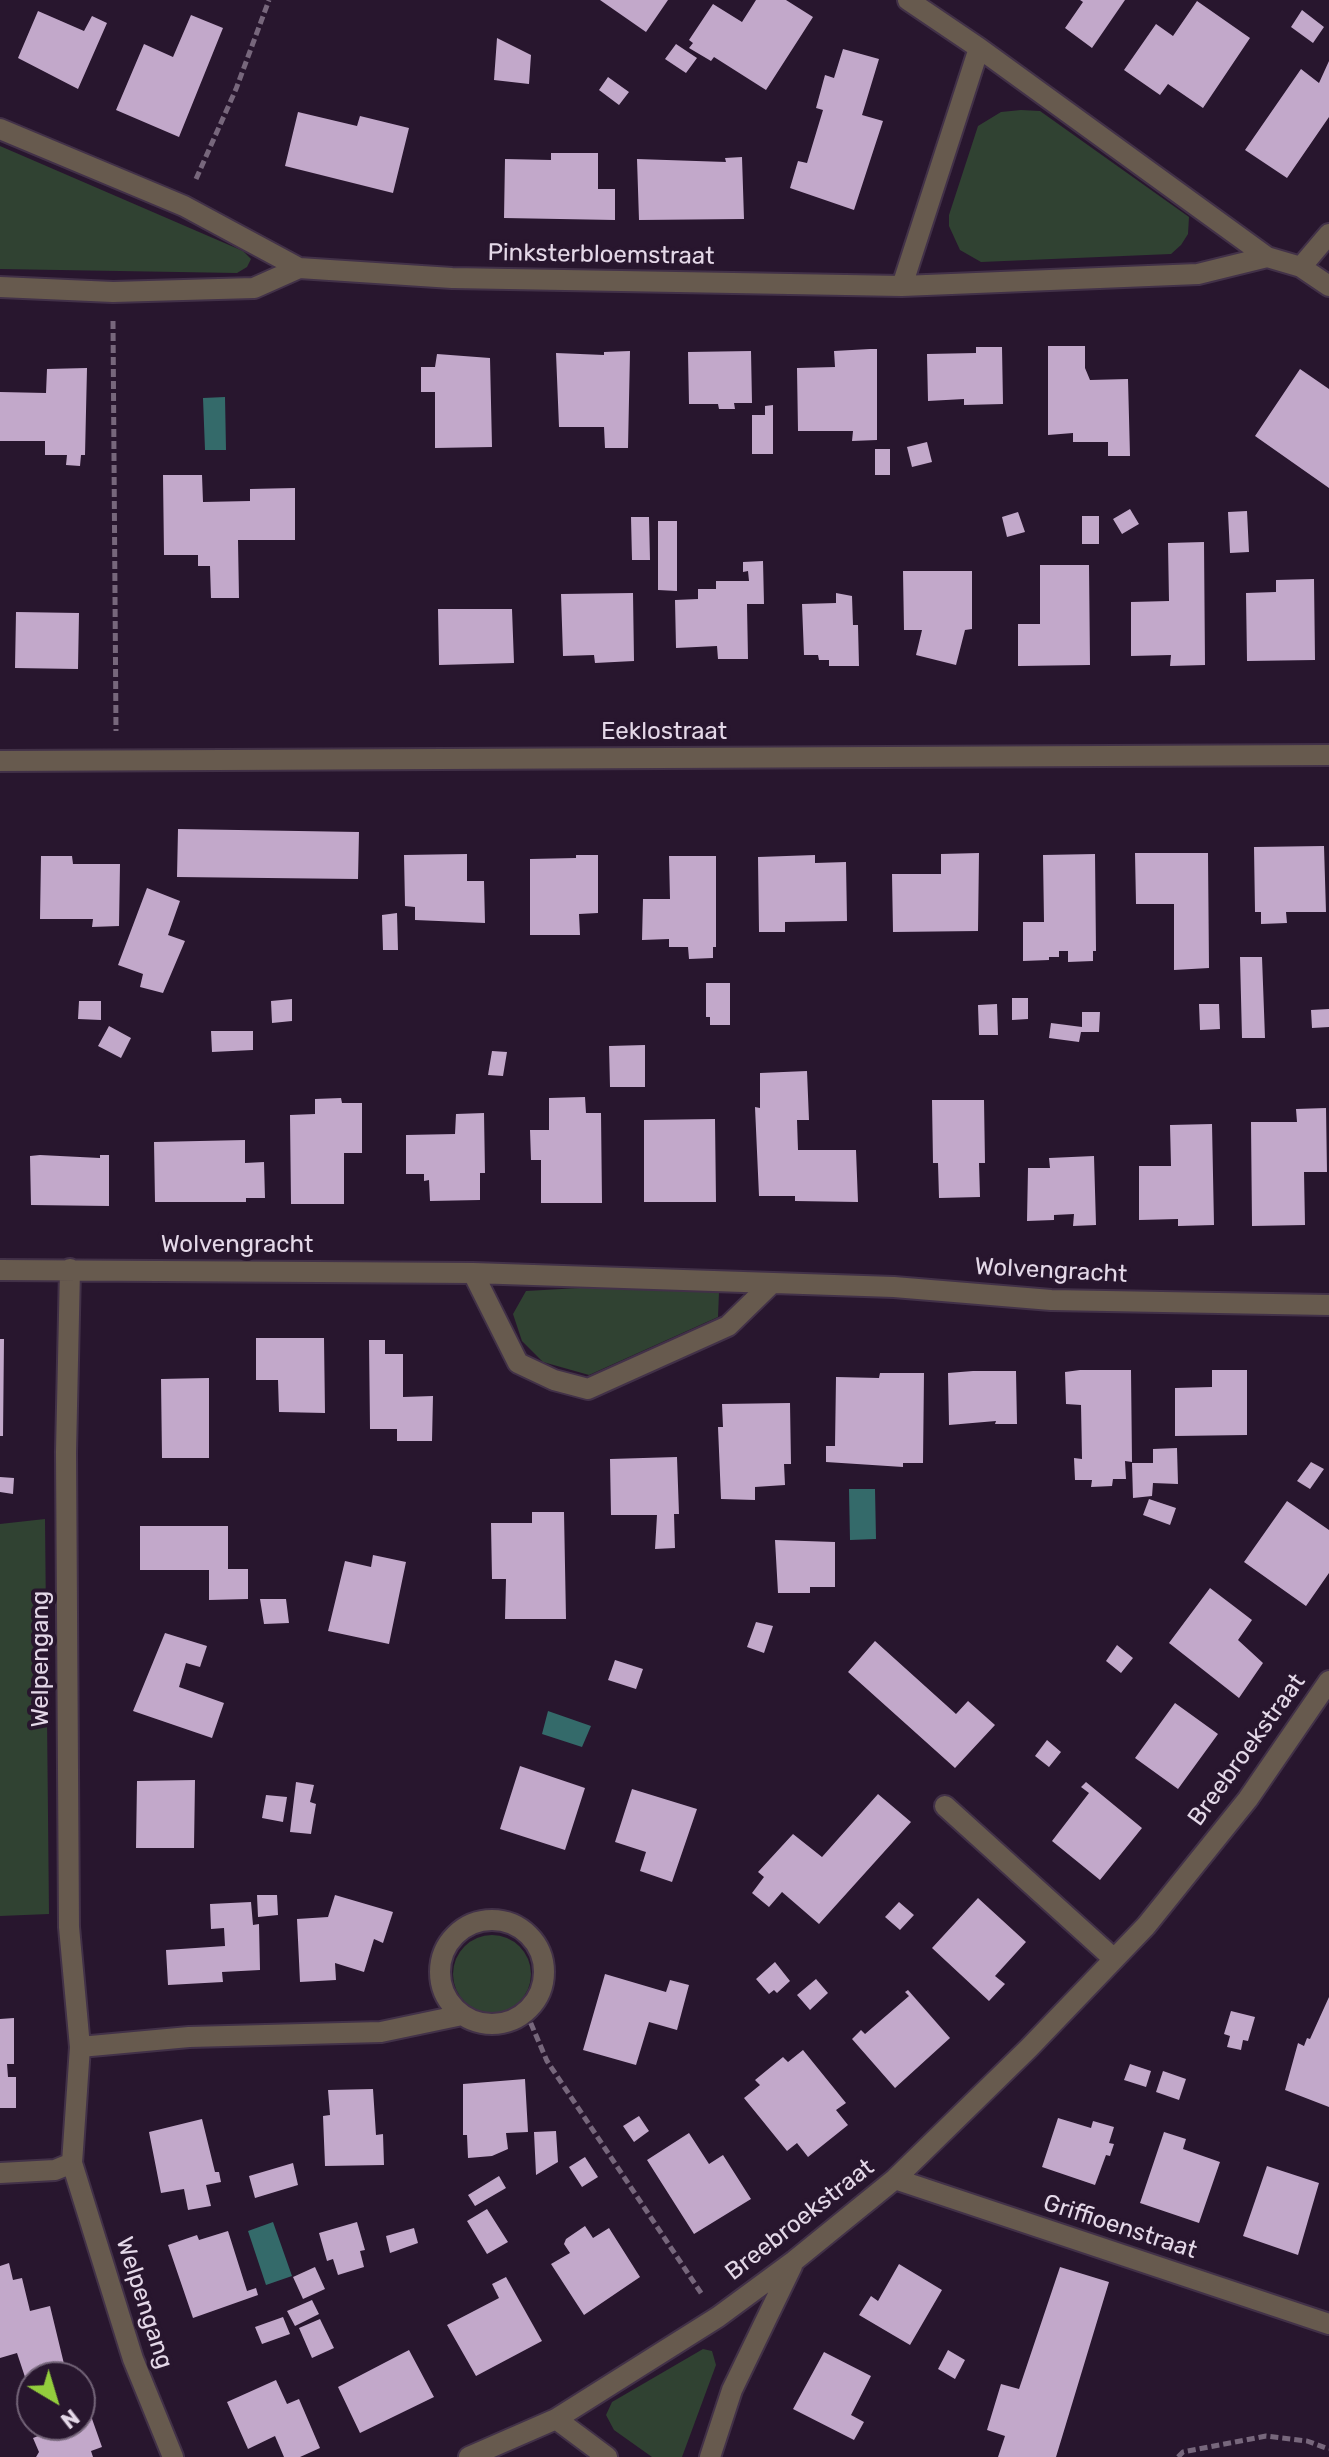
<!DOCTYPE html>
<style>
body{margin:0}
#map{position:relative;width:1329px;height:2457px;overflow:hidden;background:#28162e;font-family:Rubik,sans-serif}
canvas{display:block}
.north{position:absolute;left:16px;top:2361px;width:80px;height:80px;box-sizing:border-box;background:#28162e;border:2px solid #736478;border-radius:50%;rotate:142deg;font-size:22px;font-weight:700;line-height:32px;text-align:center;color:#e4d8e8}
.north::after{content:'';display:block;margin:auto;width:28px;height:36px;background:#93cd3d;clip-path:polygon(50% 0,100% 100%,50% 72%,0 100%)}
</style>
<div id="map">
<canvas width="1329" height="2457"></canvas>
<div class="north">N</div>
</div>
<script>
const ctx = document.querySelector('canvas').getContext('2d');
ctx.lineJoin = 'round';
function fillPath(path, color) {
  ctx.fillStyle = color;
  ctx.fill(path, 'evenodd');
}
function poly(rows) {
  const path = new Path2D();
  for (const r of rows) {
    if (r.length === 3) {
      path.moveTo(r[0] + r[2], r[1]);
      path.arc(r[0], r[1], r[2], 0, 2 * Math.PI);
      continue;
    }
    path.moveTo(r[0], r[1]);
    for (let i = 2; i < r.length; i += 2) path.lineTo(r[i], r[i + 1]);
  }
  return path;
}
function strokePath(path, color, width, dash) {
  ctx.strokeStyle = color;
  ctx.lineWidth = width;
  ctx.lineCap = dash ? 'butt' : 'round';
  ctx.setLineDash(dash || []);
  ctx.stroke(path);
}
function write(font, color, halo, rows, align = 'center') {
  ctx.font = font + ' Rubik,sans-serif';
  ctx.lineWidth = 8;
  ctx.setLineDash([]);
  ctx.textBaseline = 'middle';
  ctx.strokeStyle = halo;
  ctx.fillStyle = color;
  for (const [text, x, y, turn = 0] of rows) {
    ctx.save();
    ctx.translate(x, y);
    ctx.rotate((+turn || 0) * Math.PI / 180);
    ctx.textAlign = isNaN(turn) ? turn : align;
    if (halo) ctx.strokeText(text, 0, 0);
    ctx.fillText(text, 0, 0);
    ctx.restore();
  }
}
const green = poly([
 [1021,110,1040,111,1189,217,1188,234,1181,245,1171,254,981,262,960,250,949,226,949,215,978,126,1001,112],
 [0,146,243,251,251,259,247,267,237,273,0,269],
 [614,1286,719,1292,718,1317,589,1375,543,1362,522,1341,513,1314,526,1291],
 [45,1519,49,1914,0,1916,0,1524],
 [492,1974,39],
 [703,2349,712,2351,716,2365,682,2457,652,2457,614,2430,606,2415,612,2402]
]);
const water = poly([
 [225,397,226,450,205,450,203,398],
 [849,1489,875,1489,876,1539,850,1540],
 [548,1711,591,1726,582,1747,542,1734],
 [273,2222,292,2276,266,2285,248,2231]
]);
const building = poly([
 [600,0,668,0,646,32],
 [756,0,786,0,813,17,766,90,714,57,711,61,689,48,693,43,689,40,713,4,742,22],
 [1080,0,1125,0,1092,48,1065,28,1083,2],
 [1197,1,1250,38,1203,108,1168,84,1160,95,1124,70,1156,24,1173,36],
 [1302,10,1324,27,1313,43,1291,27],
 [38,11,84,31,92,16,107,23,78,89,18,58],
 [191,15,223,28,179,137,116,110,144,44,173,57],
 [497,38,531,55,529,84,494,80],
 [676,44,697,58,686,73,665,59],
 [843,49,879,59,862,115,883,121,854,210,790,188,798,161,807,163,823,110,816,108,825,75,834,78],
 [1329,61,1329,117,1287,178,1245,150,1301,69,1319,83],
 [608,77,629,92,619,105,599,90],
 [298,112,357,126,360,116,409,128,393,193,285,166],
 [551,153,598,153,598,189,615,189,615,220,504,218,505,159,551,160],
 [742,157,744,219,639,220,637,159,726,162,725,158],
 [1048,346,1085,346,1085,368,1090,380,1128,379,1130,456,1108,456,1108,442,1073,442,1073,433,1048,435],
 [976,347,1002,347,1003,404,964,405,964,399,928,401,927,354,976,353],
 [870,349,877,349,877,440,852,441,853,431,798,431,797,368,835,367,834,351],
 [630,351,628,448,605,448,604,427,559,427,556,353,604,355,604,352],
 [751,351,752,403,734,403,735,409,719,409,718,404,689,404,688,352],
 [437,354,490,358,492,447,435,448,435,392,421,392,421,367,435,367],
 [87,368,85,455,81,455,80,466,66,465,67,455,45,455,45,441,0,441,0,392,46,393,47,369],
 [1300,369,1329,389,1329,488,1255,436],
 [773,405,773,454,752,454,752,415,765,415,765,406],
 [927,442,932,462,912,467,907,447],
 [875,449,890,449,890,475,875,475],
 [163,475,202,475,203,502,250,501,250,489,295,488,295,540,238,540,239,598,211,598,210,566,198,566,198,555,164,555],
 [1130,509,1139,524,1122,534,1113,519],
 [1247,511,1249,552,1230,553,1228,512],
 [1018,512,1025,532,1007,537,1002,517],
 [1082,516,1099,516,1099,544,1082,544],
 [631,517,649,517,650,560,632,560],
 [658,521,677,521,677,591,658,590],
 [1204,542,1205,665,1170,666,1171,655,1131,656,1131,602,1169,601,1168,543],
 [763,561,764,604,747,604,748,659,718,659,717,646,676,648,675,600,698,599,698,589,716,589,716,581,749,581,748,571,743,572,743,562],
 [1040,565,1089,565,1090,665,1018,666,1018,624,1040,624],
 [903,571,972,571,972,629,965,630,956,665,916,655,922,630,904,630],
 [1314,579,1315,660,1247,661,1246,593,1276,592,1276,580],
 [633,593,634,661,595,663,594,655,563,656,561,594],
 [836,593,852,596,853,625,858,625,859,666,829,666,829,660,819,660,818,655,804,655,802,604,836,603],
 [438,609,512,609,514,663,439,665],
 [16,612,79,613,78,669,15,668],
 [178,829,359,832,358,879,177,877],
 [1324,846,1326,912,1286,912,1287,923,1261,924,1261,912,1255,912,1254,847],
 [979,853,978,931,893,932,892,874,941,874,941,854],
 [1135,853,1208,853,1209,968,1174,970,1174,904,1136,904],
 [467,854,467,881,484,881,485,923,415,920,415,907,405,906,404,855],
 [1095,854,1096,951,1093,951,1093,961,1068,962,1068,951,1059,951,1059,957,1049,957,1049,960,1023,961,1023,922,1044,922,1043,855],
 [576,855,598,855,598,913,579,914,580,935,530,935,530,859,576,858],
 [815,855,815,863,846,862,847,921,785,922,785,932,759,932,758,857],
 [41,856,72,856,73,864,120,864,119,926,92,927,93,919,40,919],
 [669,856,716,856,716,947,713,947,713,958,689,959,688,947,669,947,669,939,642,940,643,899,670,899],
 [147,888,180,901,168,935,185,941,163,993,140,987,143,974,118,965],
 [397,913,398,950,383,950,382,915],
 [1240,957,1262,957,1265,1038,1242,1038],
 [706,983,730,983,730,1025,710,1025,710,1017,706,1017],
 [1012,998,1028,998,1028,1019,1012,1020],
 [292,999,292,1021,272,1023,271,1001],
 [79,1001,101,1001,101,1020,78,1019],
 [997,1004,998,1035,979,1035,978,1005],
 [1199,1004,1219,1004,1220,1029,1200,1030],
 [1329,1009,1329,1027,1312,1028,1311,1010],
 [1082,1012,1100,1012,1099,1032,1081,1032,1079,1042,1049,1038,1051,1023,1082,1027],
 [109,1026,131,1038,121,1058,98,1046],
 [211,1031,253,1031,253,1050,212,1052],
 [645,1045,645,1087,610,1087,609,1046],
 [492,1051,507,1052,503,1076,488,1075],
 [807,1071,809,1120,797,1120,798,1150,856,1150,858,1202,795,1201,795,1196,759,1196,755,1107,760,1108,760,1073],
 [585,1097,586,1113,601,1113,602,1203,541,1203,541,1160,531,1160,530,1130,549,1130,549,1098],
 [341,1098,342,1103,362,1103,362,1153,344,1153,344,1204,291,1204,290,1115,315,1114,315,1099],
 [932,1100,984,1100,985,1163,979,1163,980,1197,939,1198,938,1163,933,1163],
 [1326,1108,1327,1172,1304,1172,1305,1225,1252,1226,1251,1122,1297,1122,1296,1109],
 [484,1113,485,1173,480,1173,480,1200,430,1201,429,1180,424,1181,424,1174,406,1174,406,1135,455,1134,456,1114],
 [715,1119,716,1202,644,1202,644,1120],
 [1212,1124,1214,1225,1178,1226,1178,1219,1139,1220,1139,1166,1171,1166,1170,1125],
 [245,1140,245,1163,264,1162,265,1198,246,1198,246,1202,155,1202,154,1142],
 [40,1155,100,1158,100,1155,109,1155,109,1206,31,1205,30,1156],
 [1094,1156,1096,1225,1073,1226,1074,1214,1054,1215,1054,1220,1027,1221,1028,1168,1050,1168,1049,1158],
 [256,1338,324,1338,325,1413,279,1412,278,1380,256,1380],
 [0,1339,4,1339,3,1436,0,1436],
 [369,1340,385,1340,385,1354,403,1354,403,1397,433,1396,432,1441,397,1441,397,1429,370,1429],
 [1080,1370,1131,1370,1132,1462,1125,1461,1126,1479,1113,1479,1112,1486,1091,1487,1092,1480,1075,1480,1074,1458,1082,1459,1081,1405,1066,1404,1065,1372],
 [1212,1370,1247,1370,1247,1435,1175,1436,1175,1388,1212,1387],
 [973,1371,1016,1371,1017,1424,995,1424,996,1421,949,1425,948,1373],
 [880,1373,924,1373,923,1463,903,1463,903,1467,826,1462,826,1446,835,1446,836,1377,879,1378],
 [209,1378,209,1458,162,1458,161,1379],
 [790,1403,791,1464,784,1464,785,1485,755,1487,755,1500,721,1499,718,1427,723,1427,722,1404],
 [1177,1448,1178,1484,1153,1483,1152,1496,1133,1498,1132,1463,1153,1463,1153,1449],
 [677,1457,679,1514,674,1514,675,1548,655,1549,657,1515,611,1515,610,1459],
 [1311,1462,1324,1469,1310,1489,1297,1481],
 [0,1477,14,1478,13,1494,0,1492],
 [1149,1499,1176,1508,1170,1525,1143,1515],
 [1287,1501,1329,1530,1329,1573,1306,1606,1244,1562],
 [532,1512,564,1512,566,1619,505,1619,506,1579,492,1579,491,1523,532,1523],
 [140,1526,228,1526,228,1569,248,1569,248,1599,209,1600,209,1570,140,1570],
 [775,1540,835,1542,835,1587,810,1587,810,1593,778,1593],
 [373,1555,406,1562,389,1644,328,1631,345,1561,371,1567],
 [1210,1588,1252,1620,1238,1640,1263,1663,1239,1698,1169,1643],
 [260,1599,286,1599,289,1623,264,1624],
 [756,1622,773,1626,764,1653,747,1647],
 [165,1633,207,1646,200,1667,186,1663,179,1687,224,1703,212,1738,133,1711],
 [875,1641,956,1714,968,1701,995,1725,955,1768,848,1672],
 [1117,1645,1133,1658,1121,1673,1106,1661],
 [615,1660,643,1669,636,1689,608,1680],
 [1175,1703,1218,1734,1178,1789,1135,1758],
 [1047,1740,1061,1752,1049,1767,1035,1756],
 [520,1766,585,1788,565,1850,500,1829],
 [195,1780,194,1848,136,1848,137,1781],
 [296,1782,314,1785,310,1802,316,1804,311,1834,290,1832],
 [1086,1782,1142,1828,1100,1880,1052,1841,1089,1793,1081,1787],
 [632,1789,697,1809,672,1882,640,1871,646,1852,615,1842],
 [878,1794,911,1822,819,1924,782,1892,769,1907,752,1893,764,1877,758,1872,793,1834,822,1857],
 [266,1795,287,1797,283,1822,262,1818],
 [257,1895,277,1895,278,1915,258,1917],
 [335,1895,393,1912,383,1943,374,1939,364,1972,335,1963,336,1980,300,1982,297,1919,328,1917],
 [978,1898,1026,1942,995,1976,1005,1984,989,2001,932,1948],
 [251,1902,253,1925,259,1924,260,1970,222,1972,223,1982,168,1985,166,1950,225,1946,224,1928,211,1929,210,1904],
 [899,1902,914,1915,900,1930,885,1917],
 [775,1962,790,1981,777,1993,774,1990,769,1994,756,1979],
 [605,1974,666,1992,670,1980,689,1985,677,2030,649,2022,636,2065,583,2050],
 [816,1979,828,1993,810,2010,797,1995],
 [908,1990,950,2038,895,2088,852,2039,861,2030,865,2034,909,1996,905,1992],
 [1329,1997,1329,2107,1285,2090,1298,2043,1304,2046,1307,2038,1310,2039],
 [1231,2011,1255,2017,1248,2041,1243,2040,1241,2050,1227,2047,1230,2036,1224,2034],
 [14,2018,14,2064,7,2064,8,2077,16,2077,16,2108,0,2108,0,2019],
 [803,2050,846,2103,836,2110,848,2125,808,2157,797,2143,787,2151,744,2098,760,2085,755,2080,783,2057,788,2062],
 [1130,2064,1151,2071,1146,2087,1124,2080],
 [1163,2071,1186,2079,1179,2100,1156,2092],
 [525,2079,528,2132,506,2133,508,2149,492,2156,468,2158,467,2135,463,2135,463,2084],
 [373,2089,376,2135,383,2134,384,2165,325,2166,323,2116,330,2115,328,2090],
 [639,2116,649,2131,634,2142,623,2126],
 [1058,2118,1091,2128,1093,2121,1114,2127,1109,2143,1114,2144,1110,2156,1106,2155,1095,2185,1042,2167],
 [202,2119,215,2172,219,2172,221,2182,206,2185,211,2206,188,2210,184,2189,161,2193,149,2132],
 [556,2131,558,2162,536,2175,534,2132],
 [1164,2132,1186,2139,1183,2149,1220,2162,1199,2223,1140,2203],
 [689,2133,709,2164,723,2155,751,2199,694,2234,647,2160],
 [585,2157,598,2177,582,2187,569,2167],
 [293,2163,298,2185,255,2198,249,2176],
 [1267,2166,1319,2183,1298,2255,1243,2236],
 [499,2176,506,2188,475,2206,468,2195],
 [487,2209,508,2242,487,2254,467,2221],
 [357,2222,365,2250,360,2251,364,2267,338,2275,333,2259,327,2261,319,2233],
 [585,2226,593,2238,609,2228,640,2277,584,2315,551,2264,570,2253,564,2244,566,2239],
 [414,2228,418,2243,390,2253,386,2236],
 [228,2231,247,2291,256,2288,258,2295,193,2318,168,2245,197,2235,199,2240],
 [9,2263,13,2280,22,2278,30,2311,50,2306,65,2368,25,2377,17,2353,0,2358,0,2266],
 [899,2264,942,2290,910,2345,859,2315,871,2296,878,2301],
 [315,2267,325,2289,303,2299,293,2277],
 [1060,2267,1109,2282,1056,2457,998,2457,1005,2436,987,2430,1001,2384,1019,2389],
 [506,2277,542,2341,476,2376,447,2325,499,2298,492,2284],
 [312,2300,319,2314,295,2326,287,2311],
 [283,2317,290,2334,262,2344,255,2327],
 [320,2319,334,2348,312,2358,299,2328],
 [409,2350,434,2397,360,2433,338,2387],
 [948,2350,965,2360,955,2379,938,2369],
 [824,2352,871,2376,851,2415,864,2422,854,2440,793,2409],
 [276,2380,287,2404,299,2399,320,2448,300,2457,284,2457,275,2436,248,2449,227,2402],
 [91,2416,102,2447,91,2451,93,2457,36,2457,39,2452,33,2438,67,2425,80,2425,80,2420]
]);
const path = poly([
 [196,179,236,89,269,0],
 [113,321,116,731],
 [526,2012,547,2061,703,2296],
 [1178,2457,1183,2452,1266,2436,1307,2441,1329,2449]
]);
const minor = poly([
 [908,0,979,48],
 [0,129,184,206,299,268,452,278,902,286,979,48,1267,257,1301,267,1329,286],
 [1301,267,1329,234],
 [902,286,1198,274,1267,257],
 [0,287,113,292,254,288,299,268],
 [0,761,1329,755],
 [70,1269,66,1452,69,1927,80,2047,72,2163,133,2359,173,2457],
 [0,1270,473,1273,894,1287,1051,1300,1329,1305],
 [473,1273,518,1363,554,1380,588,1389,728,1326,770,1285],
 [945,1806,1114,1959],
 [492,1972,52],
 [80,2047,189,2037,381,2032,462,2015],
 [0,2173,55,2170,72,2163],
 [895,2179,1329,2324],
 [556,2419,607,2457],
 [469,2457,556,2419,718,2317,794,2261,895,2179,1029,2048,1146,1926,1248,1799,1329,1681],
 [710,2457,732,2390,792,2266]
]);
const streetNames = [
 ["Pinksterbloemstraat",601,255,1],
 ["Eeklostraat",664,732],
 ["Wolvengracht",237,1245],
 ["Wolvengracht",1051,1271,3],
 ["Welpengang",41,1659,-90],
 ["Breebroekstraat",1247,1750,-54],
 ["Breebroekstraat",800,2220,-38],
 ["Griffioenstraat",1120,2227,18],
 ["Welpengang",144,2303,72]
];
fillPath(green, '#304232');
fillPath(water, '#346a6a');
fillPath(building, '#c2a8ca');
strokePath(minor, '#423148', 24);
strokePath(path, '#77677c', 5, [8, 4]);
strokePath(minor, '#675a4e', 20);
write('24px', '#e4d8e8', '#28162e', streetNames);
</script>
